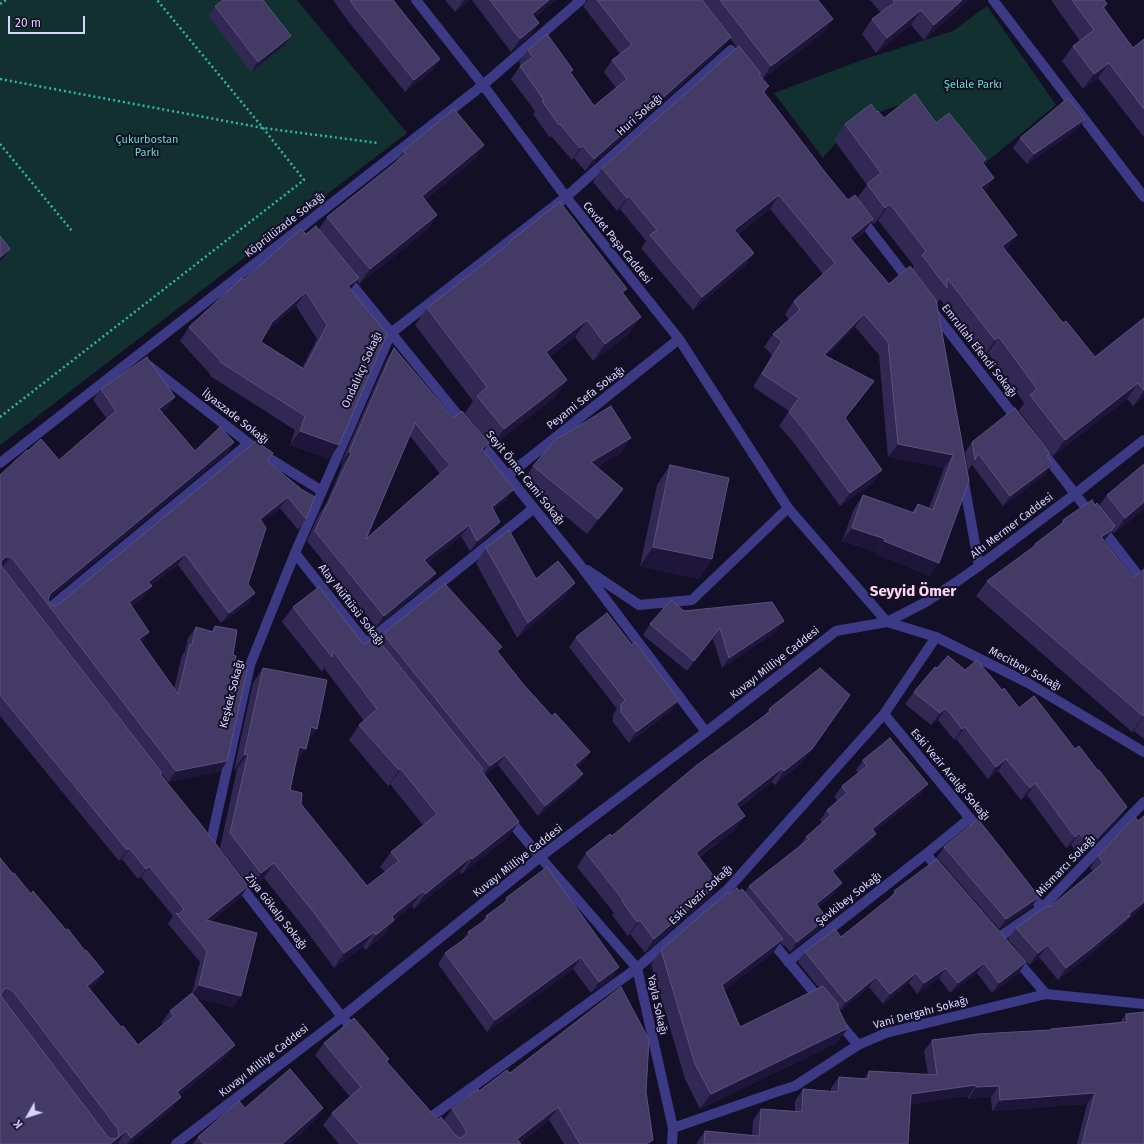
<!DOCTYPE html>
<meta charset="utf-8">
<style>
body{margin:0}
#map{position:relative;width:1144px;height:1144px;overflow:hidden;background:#130f26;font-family:"Fira Sans",sans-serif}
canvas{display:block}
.north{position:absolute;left:8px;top:1096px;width:40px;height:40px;-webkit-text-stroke:3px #130f26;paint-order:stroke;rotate:231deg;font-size:11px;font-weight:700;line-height:16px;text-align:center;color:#d9d4ff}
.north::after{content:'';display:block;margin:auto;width:14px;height:18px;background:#d9d4ff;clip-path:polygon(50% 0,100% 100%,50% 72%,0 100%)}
.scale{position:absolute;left:8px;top:16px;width:77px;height:18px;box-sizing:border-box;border:2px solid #d9d4ff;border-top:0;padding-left:5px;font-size:12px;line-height:14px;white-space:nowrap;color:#d9d4ff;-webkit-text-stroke:3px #130f26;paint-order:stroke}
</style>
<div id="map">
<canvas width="1144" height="1144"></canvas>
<div class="north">K</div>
<div class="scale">20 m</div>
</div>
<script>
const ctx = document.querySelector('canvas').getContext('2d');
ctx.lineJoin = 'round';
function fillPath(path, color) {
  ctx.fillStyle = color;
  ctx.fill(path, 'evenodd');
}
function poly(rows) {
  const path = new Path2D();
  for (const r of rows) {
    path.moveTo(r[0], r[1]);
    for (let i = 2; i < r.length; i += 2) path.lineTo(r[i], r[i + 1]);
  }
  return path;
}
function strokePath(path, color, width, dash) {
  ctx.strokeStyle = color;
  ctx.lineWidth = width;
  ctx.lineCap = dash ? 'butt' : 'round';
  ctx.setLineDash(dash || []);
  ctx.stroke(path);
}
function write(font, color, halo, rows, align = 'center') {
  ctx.font = font + ' "Fira Sans",sans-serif';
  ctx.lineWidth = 4;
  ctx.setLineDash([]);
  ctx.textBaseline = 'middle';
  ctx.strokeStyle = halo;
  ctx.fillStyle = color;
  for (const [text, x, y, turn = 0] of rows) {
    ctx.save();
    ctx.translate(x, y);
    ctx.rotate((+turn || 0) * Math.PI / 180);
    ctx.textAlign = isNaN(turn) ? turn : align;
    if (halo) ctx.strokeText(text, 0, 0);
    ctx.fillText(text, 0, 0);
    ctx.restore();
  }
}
const green = poly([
 [0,0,297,0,407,133,0,445],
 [987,6,1056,105,979,168,903,104,855,120,823,158,774,93,859,61,953,31]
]);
const path = poly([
 [0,4,6,0],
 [0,79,263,128,378,143],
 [0,144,72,231],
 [0,417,304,180,263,128,157,0]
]);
const minor = poly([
 [416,0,483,85,566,197,679,339,788,508,887,622],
 [993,0,1144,197],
 [860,217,911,283],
 [344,275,465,424],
 [932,310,1019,422],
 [149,366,264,455,322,491],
 [477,438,580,565,706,732],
 [1045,455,1144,583],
 [0,463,483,85,581,0],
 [507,476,679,339],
 [963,477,979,566],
 [295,553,374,653],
 [587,570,639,605,692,600,788,508],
 [47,610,249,443],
 [887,622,936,637,1028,683,1144,752],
 [366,643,534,508],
 [884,714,982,833],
 [508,818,540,857,637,968,673,1128,672,1144],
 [210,846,250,665,295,553,391,333,566,197,731,50],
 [941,872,926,854,970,818],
 [237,881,342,1017,356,1033],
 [1028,891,1042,908],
 [768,937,822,1002],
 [998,938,1042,908,1144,802],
 [1014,957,1046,994],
 [788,962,926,854],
 [837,1020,858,1045],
 [431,1117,637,968,728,889,884,714,936,637],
 [673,1128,779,1091,795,1086,858,1045,886,1033,1046,994,1144,1004],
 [176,1144,342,1017,540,857,706,732,836,631,887,622,924,603,952,585,979,566,1075,494,1144,440]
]);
const wall = poly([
 [333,0,393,0,440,59,432,71,405,92,348,21],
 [445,0,470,0,455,12],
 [472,0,556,0,535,17,539,23,530,36,511,52],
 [587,0,818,0,833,19,823,33,763,79,769,86,764,93,828,176,848,200,857,198,867,185,834,140,845,124,877,112,884,118,936,123,983,163,994,178,984,192,1006,250,1063,323,1095,357,1144,318,1144,397,1133,406,1127,399,1053,456,1019,411,1024,403,988,353,984,356,940,299,937,304,969,481,930,576,875,554,876,552,842,541,854,509,863,495,912,512,918,504,929,508,944,468,888,457,879,355,855,327,826,356,874,381,864,394,845,418,873,483,840,506,794,443,779,426,789,411,753,387,772,355,764,347,773,334,789,320,785,314,794,301,823,274,770,209,738,234,754,253,745,266,693,310,641,248,646,241,620,209,617,211,593,182,602,168,737,48,730,38,722,49,585,171,574,158,572,160,551,136,550,138,533,114,535,111,511,79,520,66,521,65,519,62,528,50,571,73,594,106,616,88,604,72,612,60,620,54,583,6,587,1],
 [878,220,914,266,912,269,889,284,853,241,864,232,871,221,874,224],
 [870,0,969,0,924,40,911,25,876,53,862,34,872,19,881,13],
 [1051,0,1104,0,1107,4,1104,9,1133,48,1144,39,1144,137,1098,78,1083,89,1062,61,1073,46,1080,41],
 [215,6,284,46,251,72,208,16],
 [1078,129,1027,164,1013,148,1020,138],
 [484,145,474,160,425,200,437,215,427,230,359,284,357,280,351,289,339,445,329,459,290,445,295,430,210,376,210,374,180,341,189,327,244,280,306,234,319,229,327,217,393,165,403,151],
 [296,306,317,339,302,368,261,342,266,332],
 [509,242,623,294,629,334,593,361,575,337,549,357,567,380,555,397,492,446,465,413,473,401,415,325,427,308,505,248],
 [394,348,453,418,489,443,484,451,507,499,493,510,492,533,470,551,461,536,427,563,429,584,376,627,307,541,319,514,325,506,343,464,341,463,387,359],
 [410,436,440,474,366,539],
 [101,389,168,408,162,412,195,451,234,442,227,453,48,600,50,604,55,606,59,604,268,461,299,489,306,519,298,530,280,508,262,522,248,584,248,604,221,623,178,565,151,585,144,597,131,606,149,632,141,643,174,689,182,655,185,651,188,638,196,627,212,631,215,626,233,655,233,668,227,761,220,772,168,782,4,569,161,774,241,897,210,922,233,1007,197,998,227,1056,180,1095,173,1108,130,1144,119,1144,118,1143,116,1144,0,1144,0,858,96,984,90,989,121,1027,138,1045,163,1024,162,1022,170,1011,192,993,200,962,168,924,173,916,141,877,138,879,122,859,119,861,0,716,0,475,59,460,107,419,93,400],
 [561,437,621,453,597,467,623,489,613,504,587,534,523,481,533,466],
 [972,442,1048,457,1046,474,1003,506,972,465,968,470,965,452],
 [670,465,712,559,699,579,640,566,657,485],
 [1107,495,1144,509,1114,533,1112,531,1104,541,1133,578,1144,569,1144,739,1134,731,1132,732,976,596,987,581,1033,547,1035,544,1059,526,1063,520,1099,506],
 [486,548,536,579,564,598,517,638,476,563],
 [293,607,364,645,378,640,383,634,498,653,523,684,552,716,590,752,583,762,577,767,576,784,538,816,498,765,485,775,519,822,508,837,462,874,460,872,414,909,412,906,393,922,384,935,366,950,363,947,334,968,305,929,264,878,251,888,220,848,237,769,234,770,253,683,263,668,307,743,296,764,290,790,301,804,367,886,385,872,380,867,391,852,423,825,390,784,388,786,349,740,359,725,364,721,324,668,322,672,282,622],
 [684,611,777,631,722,668,713,639,687,671,643,635,650,624],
 [576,637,632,645,679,700,672,710,629,743,613,722,613,714,617,709,569,647],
 [820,668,803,762,775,785,772,782,739,808,735,830,699,857,719,883,710,896,645,953,630,934,628,936,612,915,614,913,577,867,586,853,612,836,765,715,769,709],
 [937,668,965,670,1002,690,1019,708,1119,819,1081,858,1071,845,1066,848,1027,795,1021,800,998,771,988,779,956,739,954,740,938,720,931,725,905,704,914,692],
 [863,760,921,794,874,832,876,834,869,844,834,873,835,893,818,907,820,929,790,952,784,945,783,946,780,942,773,953,724,990,740,1027,819,988,798,962,805,952,841,937,890,898,894,891,1026,962,1019,973,992,993,977,973,950,993,939,978,917,994,909,983,883,1004,869,987,840,1011,848,1028,837,1043,700,1109,685,1079,651,964,661,950,730,894,739,891,745,892,749,886,800,846,806,837,822,823,820,820,827,810,838,801,834,797,842,786,858,773,856,770],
 [1135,817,1125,923,1122,927,1085,959,1058,980,1039,957,1029,965,1008,939,1016,928,1050,907,1093,871,1090,868,1098,856],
 [944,847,1039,897,1031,907,999,929,937,857],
 [506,898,619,967,611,979,591,993,573,969,487,1032,438,964,445,953,462,941,468,932,482,922,486,916,502,905],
 [1126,1014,1144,1144,1077,1144,1087,1104,992,1111,991,1097,968,1099,968,1096,910,1104,908,1144,697,1144,697,1142,705,1131,752,1136,753,1120,761,1109,795,1111,795,1101,803,1089,831,1091,831,1088,839,1077,864,1079,869,1071,928,1075,924,1051,932,1040,1050,1030,1051,1029,1120,1022],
 [324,1043,389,1059,387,1062,438,1120,444,1120,452,1109,479,1091,510,1073,646,1092,653,1140,650,1144,564,1144,549,1120,520,1143,521,1144,339,1144,323,1125,332,1113,350,1097,315,1055],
 [245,1108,323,1108,312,1123,289,1144,193,1144,198,1137]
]);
const shadedWall = poly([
 [464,0,470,0,455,12],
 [549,0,556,0,523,27,532,14],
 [962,0,969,0,924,40,934,25],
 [921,10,911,25,876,53,887,38],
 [833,19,823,33,762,80,771,66],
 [539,23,530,36,511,52,520,39],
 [291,36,284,46,251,72,258,62],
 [731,37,722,49,585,171,594,159],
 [440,59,432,71,405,92,414,80],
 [1109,63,1098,78,1083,89,1094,74],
 [1085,119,1078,129,1027,164,1034,154],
 [484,145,474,160,411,211,422,196],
 [583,146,574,158,572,160,580,148],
 [994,178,983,194,981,187],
 [779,195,770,209,725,243,734,230],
 [629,196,620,209,617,211,627,198],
 [890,204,878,220,874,224,885,208],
 [437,215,427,230,359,284,370,269],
 [873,219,864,232,841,251,850,238],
 [1017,235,1006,251,1002,246],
 [10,249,3,259,0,262,0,257],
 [754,253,745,266,693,310,702,297],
 [359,278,349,292,348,286],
 [306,292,296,306,262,336,272,322],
 [864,314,855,327,815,368,824,355],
 [641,317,629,334,593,361,605,344],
 [587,320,575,337,534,369,546,352],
 [999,337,988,353,984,356,995,340],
 [567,380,555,397,492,446,504,429],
 [1138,383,1127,399,1053,456,1065,440],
 [1144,391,1144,397,1133,406],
 [175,397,168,408,151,419,159,409],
 [300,431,339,445,329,459,290,445],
 [631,438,621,453,581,477,591,462],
 [234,442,227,453,46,602,50,594],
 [489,443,481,454,482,449],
 [898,444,953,455,944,468,888,457],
 [349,452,351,453,343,464,341,463],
 [1053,464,1046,474,1003,506,1010,496],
 [882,470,873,483,840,506,850,493],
 [514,489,507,499,484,518,492,507],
 [623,489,613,504,587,534,598,519],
 [288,497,280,508,252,530,260,519],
 [1144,502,1144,509,1114,533,1125,518],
 [500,522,492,533,470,551,477,541],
 [469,525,461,536,417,571,424,560],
 [1115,526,1101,545,1101,537],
 [852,528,885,539,876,552,842,541],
 [884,541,939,563,930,576,875,554],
 [653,547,712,559,699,579,640,566],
 [185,554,178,565,141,592,148,582],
 [6,557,10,557,2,568,0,568,2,560],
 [436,573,429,584,376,627,384,616],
 [575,583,564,598,517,638,528,623],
 [152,586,144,597,121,613,129,602],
 [255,593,248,604,221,623,229,613],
 [784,621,777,631,722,668,729,658],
 [720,628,713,639,687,671,694,661],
 [149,632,141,643,139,639],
 [850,695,803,762,775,785,784,771],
 [679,700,672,710,629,743,636,732],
 [946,708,938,720,931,725,940,713],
 [1144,715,1134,731,1132,732,1143,716],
 [311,727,317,729,307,744],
 [965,727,956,739,954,740,962,729],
 [299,747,306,749,295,764],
 [590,752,583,762,568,775,575,765],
 [248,754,237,769,234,770,244,755],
 [505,755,498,765,483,776,490,766],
 [1006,759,998,771,988,779,996,767],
 [227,761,220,772,168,782,176,771],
 [782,768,772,782,726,817,736,804],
 [401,769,390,784,388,786,399,770],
 [583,774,576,784,538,816,545,806],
 [1035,783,1027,795,1021,800,1030,788],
 [928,784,921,794,865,840,872,829],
 [1127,807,1119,819,1081,858,1090,846],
 [745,816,735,830,704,852,686,867,696,853,713,839],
 [519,822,508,837,462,874,472,859],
 [1079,833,1071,845,1066,848,1075,837],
 [876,834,869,844,825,881,832,871],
 [129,848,122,859,119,861,127,850],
 [471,857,460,872,414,909,425,894],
 [274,863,264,878,251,888,261,873],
 [149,866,141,877,138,879,146,869],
 [719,883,710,896,645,953,654,939],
 [842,883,835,893,809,914,816,904],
 [248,886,241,897,198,931,206,920],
 [423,891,412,906,393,922,384,935,366,950,376,935,392,916],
 [1039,897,1031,907,999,929,1006,919],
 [1144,902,1144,907,1125,923,1122,927,1085,959,1058,980,1066,968],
 [827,918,820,929,790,952,797,942],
 [640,920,630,934,628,936,637,922],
 [374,932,363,947,334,968,344,953],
 [783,939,773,953,712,1000,722,985],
 [1048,945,1039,957,1029,965,1038,953],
 [581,957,573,969,487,1032,495,1020],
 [1026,962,1019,973,992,993,999,983],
 [984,963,977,973,950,993,958,983],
 [619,967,611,979,591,993,599,982],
 [946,968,939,978,917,994,924,983],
 [104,972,96,984,79,998,87,986],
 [916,973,909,983,883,1004,890,994],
 [876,977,869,987,838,1012,846,1002],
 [199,985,241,996,233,1007,191,996],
 [7,988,0,999,4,990],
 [848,1028,837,1043,700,1109,711,1094],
 [235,1045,227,1056,169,1104,177,1092],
 [976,1085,968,1096,903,1106,911,1094],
 [999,1086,991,1097,968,1099,976,1087],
 [1095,1093,1087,1104,992,1111,1000,1100],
 [181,1097,173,1108,130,1144,127,1144,131,1138],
 [558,1107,549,1120,518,1144,517,1139],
 [323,1108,312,1123,289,1144,282,1144],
 [126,1131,118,1143,116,1144,110,1144],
 [653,1140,650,1144,646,1144]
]);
const building = poly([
 [223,0,263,0,291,36,258,62,215,6,223,0],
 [350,0,393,0,440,59,414,80,356,9,350,0],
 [490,0,549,0,532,14,539,23,520,39,490,0],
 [597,0,702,0,731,37,594,159,583,146,580,148,560,124,559,125,542,101,544,100,520,66,533,57,528,50,547,34,573,70,570,72,594,106,627,79,612,60,632,45,597,0],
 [720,0,818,0,833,19,771,66,720,0],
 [893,0,962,0,934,25,921,10,887,38,872,19,895,2,893,0],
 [1072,0,1104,0,1107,4,1103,7,1133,48,1144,39,1144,109,1109,63,1094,74,1073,46,1094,30,1072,0],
 [739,46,761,74,759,75,769,86,763,91,828,176,848,200,855,195,873,219,850,238,889,284,910,266,936,300,969,481,939,563,884,541,885,539,852,528,863,495,914,513,918,504,933,510,953,455,898,444,888,342,864,314,824,355,874,381,845,418,882,470,850,493,804,430,789,412,799,398,762,374,782,341,773,334,800,310,794,301,835,263,779,195,734,230,754,253,702,297,650,235,657,230,629,196,627,198,602,168,739,46],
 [915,94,936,123,949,113,986,159,982,162,994,178,981,187,1017,235,1002,246,1063,323,1066,321,1095,357,1144,318,1144,390,1138,383,1065,440,1030,395,1037,389,999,337,995,340,947,278,947,288,922,255,926,251,890,204,885,208,867,184,881,173,845,124,871,104,877,112,878,111,884,118,915,94],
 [1068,98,1085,119,1034,154,1020,138,1068,98],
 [454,109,484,145,422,196,437,215,370,269,327,217,406,154,403,151,454,109],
 [560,202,627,289,622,292,641,317,605,344,587,320,546,352,567,380,504,429,477,396,487,387,427,308,510,243,509,242,560,202],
 [316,226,359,278,348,286,387,334,339,445,300,431,305,416,220,362,220,360,189,327,242,278,244,280,301,229,306,234,316,226],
 [306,292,327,325,304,369,261,342,272,322,306,292],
 [0,236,10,249,0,257,0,236],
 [394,348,453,418,462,411,489,443,482,449,514,489,492,507,500,522,477,541,469,525,424,560,436,573,384,616,315,531,327,504,328,504,351,453,349,452,394,348],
 [415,423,450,465,366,539,415,423],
 [147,357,175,397,159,409,195,451,220,427,234,442,50,594,48,600,50,604,55,606,59,604,256,441,273,453,267,461,300,488,299,488,315,497,306,519,288,497,260,519,266,528,248,584,255,593,229,613,185,554,148,582,152,586,129,602,149,632,139,639,178,694,190,644,192,645,196,627,213,632,215,626,237,630,233,655,236,656,233,668,247,670,227,761,176,771,13,559,10,557,6,557,2,560,1,564,2,567,162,773,160,774,199,822,248,886,206,920,257,933,241,996,199,985,207,951,176,913,179,914,184,909,149,866,146,869,129,848,127,850,0,695,0,475,27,450,28,451,41,439,59,460,116,411,101,389,147,357],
 [611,406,631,438,591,462,623,489,598,519,533,466,556,439,560,436,561,437,611,406],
 [1015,408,1050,453,1047,456,1053,464,1010,496,978,453,975,460,972,442,1015,408],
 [1144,464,1144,502,1125,518,1107,495,1144,464],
 [670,465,729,478,712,559,653,547,670,465],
 [1092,500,1095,505,1097,503,1115,526,1112,529,1112,530,1101,537,1133,578,1144,569,1144,715,1143,716,987,581,1036,545,1035,544,1064,522,1063,520,1092,500],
 [509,530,536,579,558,561,575,583,528,623,486,548,509,530],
 [445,584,502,647,497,651,523,684,552,716,555,713,590,752,575,765,583,774,545,806,505,755,490,766,383,634,445,584],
 [319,587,364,645,375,636,483,769,481,770,519,822,472,859,471,857,425,894,423,891,392,916,394,920,376,935,374,932,344,953,315,914,274,863,261,873,230,833,248,754,244,755,263,668,327,680,317,729,311,727,306,749,299,747,290,790,302,793,301,804,367,886,399,861,391,852,437,814,401,769,399,770,359,725,377,709,333,651,332,657,293,607,319,587],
 [671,600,684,611,772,602,784,621,729,658,720,628,694,661,650,624,671,600],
 [607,613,632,645,635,642,679,700,636,732,621,712,621,704,625,700,576,637,607,613],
 [948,656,965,670,977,660,1002,690,1004,688,1019,708,1034,696,1075,749,1079,746,1098,771,1099,770,1127,807,1090,846,1079,833,1075,837,1035,783,1030,788,1006,759,996,767,965,727,962,729,946,708,940,713,914,692,935,667,937,668,948,656],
 [820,668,850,695,812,749,784,771,782,768,736,804,745,816,713,839,696,853,719,883,654,939,640,920,637,922,622,901,623,900,586,853,610,834,612,836,697,765,771,711,769,709,820,668],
 [890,738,928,784,872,829,876,834,832,871,842,883,816,904,827,918,797,942,791,935,790,935,749,886,809,839,806,837,831,815,827,810,847,793,842,786,867,766,863,760,890,738],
 [1144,816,1144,902,1129,914,1130,916,1093,947,1066,968,1048,945,1038,953,1016,928,1048,905,1050,907,1103,863,1098,856,1135,817,1138,821,1144,816],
 [978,819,1022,875,1039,897,1006,919,944,847,978,819],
 [0,858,13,874,14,873,31,894,33,891,66,930,68,929,85,951,86,950,104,972,87,986,121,1027,123,1026,138,1045,174,1016,170,1011,192,993,235,1045,177,1092,181,1097,131,1138,126,1131,110,1144,0,1144,0,858],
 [7,988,13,991,118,1129,119,1135,117,1138,111,1139,108,1137,3,999,1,995,4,990,7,988],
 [937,859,1026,962,999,983,984,963,958,983,946,968,924,983,916,973,890,994,876,977,846,1002,805,952,835,929,841,937,896,893,894,891,937,859],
 [547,867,619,967,599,982,581,957,495,1020,445,953,470,935,468,932,488,918,486,916,508,900,506,898,547,867],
 [737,888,739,891,742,889,783,939,722,985,740,1027,823,986,839,1005,837,1006,848,1028,711,1094,695,1064,661,950,728,892,730,894,737,888],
 [621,987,649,1040,646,1092,653,1140,646,1144,580,1144,558,1107,517,1139,521,1144,359,1144,332,1113,361,1087,324,1043,354,1018,389,1059,386,1061,438,1120,441,1117,455,1135,458,1137,461,1138,466,1134,466,1130,452,1109,478,1089,479,1091,507,1070,510,1073,621,987],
 [1144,1012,1144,1144,1082,1144,1095,1093,1000,1100,999,1086,976,1087,976,1085,911,1094,908,1144,704,1144,705,1131,759,1136,761,1109,802,1112,803,1089,838,1092,839,1077,868,1079,869,1071,937,1075,932,1040,978,1034,1051,1030,1051,1029,1127,1022,1126,1014,1144,1012],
 [290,1069,323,1108,282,1144,204,1144,198,1137,239,1101,245,1108,290,1069]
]);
const parkNames = [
 ["Şelale Parkı",973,85],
 ["Çukurbostan",147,140],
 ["Parkı",147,153]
];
const streetNames = [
 ["Huri Sokağı",640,115,-42],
 ["Köprülüzade Sokağı",285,225,-38],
 ["Cevdet Paşa Caddesi",617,243,51],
 ["Emrullah Efendi Sokağı",979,351,52],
 ["Ondalıkçı Sokağı",362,370,-66],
 ["Peyami Sefa Sokağı",586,398,-38],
 ["İlyaszade Sokağı",235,417,38],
 ["Seyit Ömer Cami Sokağı",525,478,51],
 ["Altı Mermer Caddesi",1012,526,-37],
 ["Alay Müftüsü Sokağı",351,605,52],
 ["Kuvayı Milliye Caddesi",775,663,-38],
 ["Meсitbey Sokağı",1025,669,28],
 ["Keşkek Sokağı",232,694,-76],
 ["Eski Vezir Aralığı Sokağı",950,775,50],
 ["Kuvayı Milliye Caddesi",518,861,-38],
 ["Mismarcı Sokağı",1066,866,-46],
 ["Eski Vezir Sokağı",701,895,-43],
 ["Şevkibey Sokağı",849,899,-38],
 ["Ziya Gökalp Sokağı",276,912,52],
 ["Yayla Sokağı",657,1005,78],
 ["Vani Dergahı Sokağı",921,1013,-15],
 ["Kuvayı Milliye Caddesi",264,1061,-38]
];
const districtNames = [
 ["Seyyid Ömer",913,592]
];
fillPath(green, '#12302f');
strokePath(path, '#2fb8b0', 2.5, [2, 3]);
strokePath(minor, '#3d3a85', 10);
fillPath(wall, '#312854');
fillPath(shadedWall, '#1d163a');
fillPath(building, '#433a66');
strokePath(building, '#5a527e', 1);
write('11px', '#5fe0c0', '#130f26', parkNames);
write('11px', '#d9d4ff', '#130f26', streetNames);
write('bold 15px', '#ffd6f0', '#130f26', districtNames);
</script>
